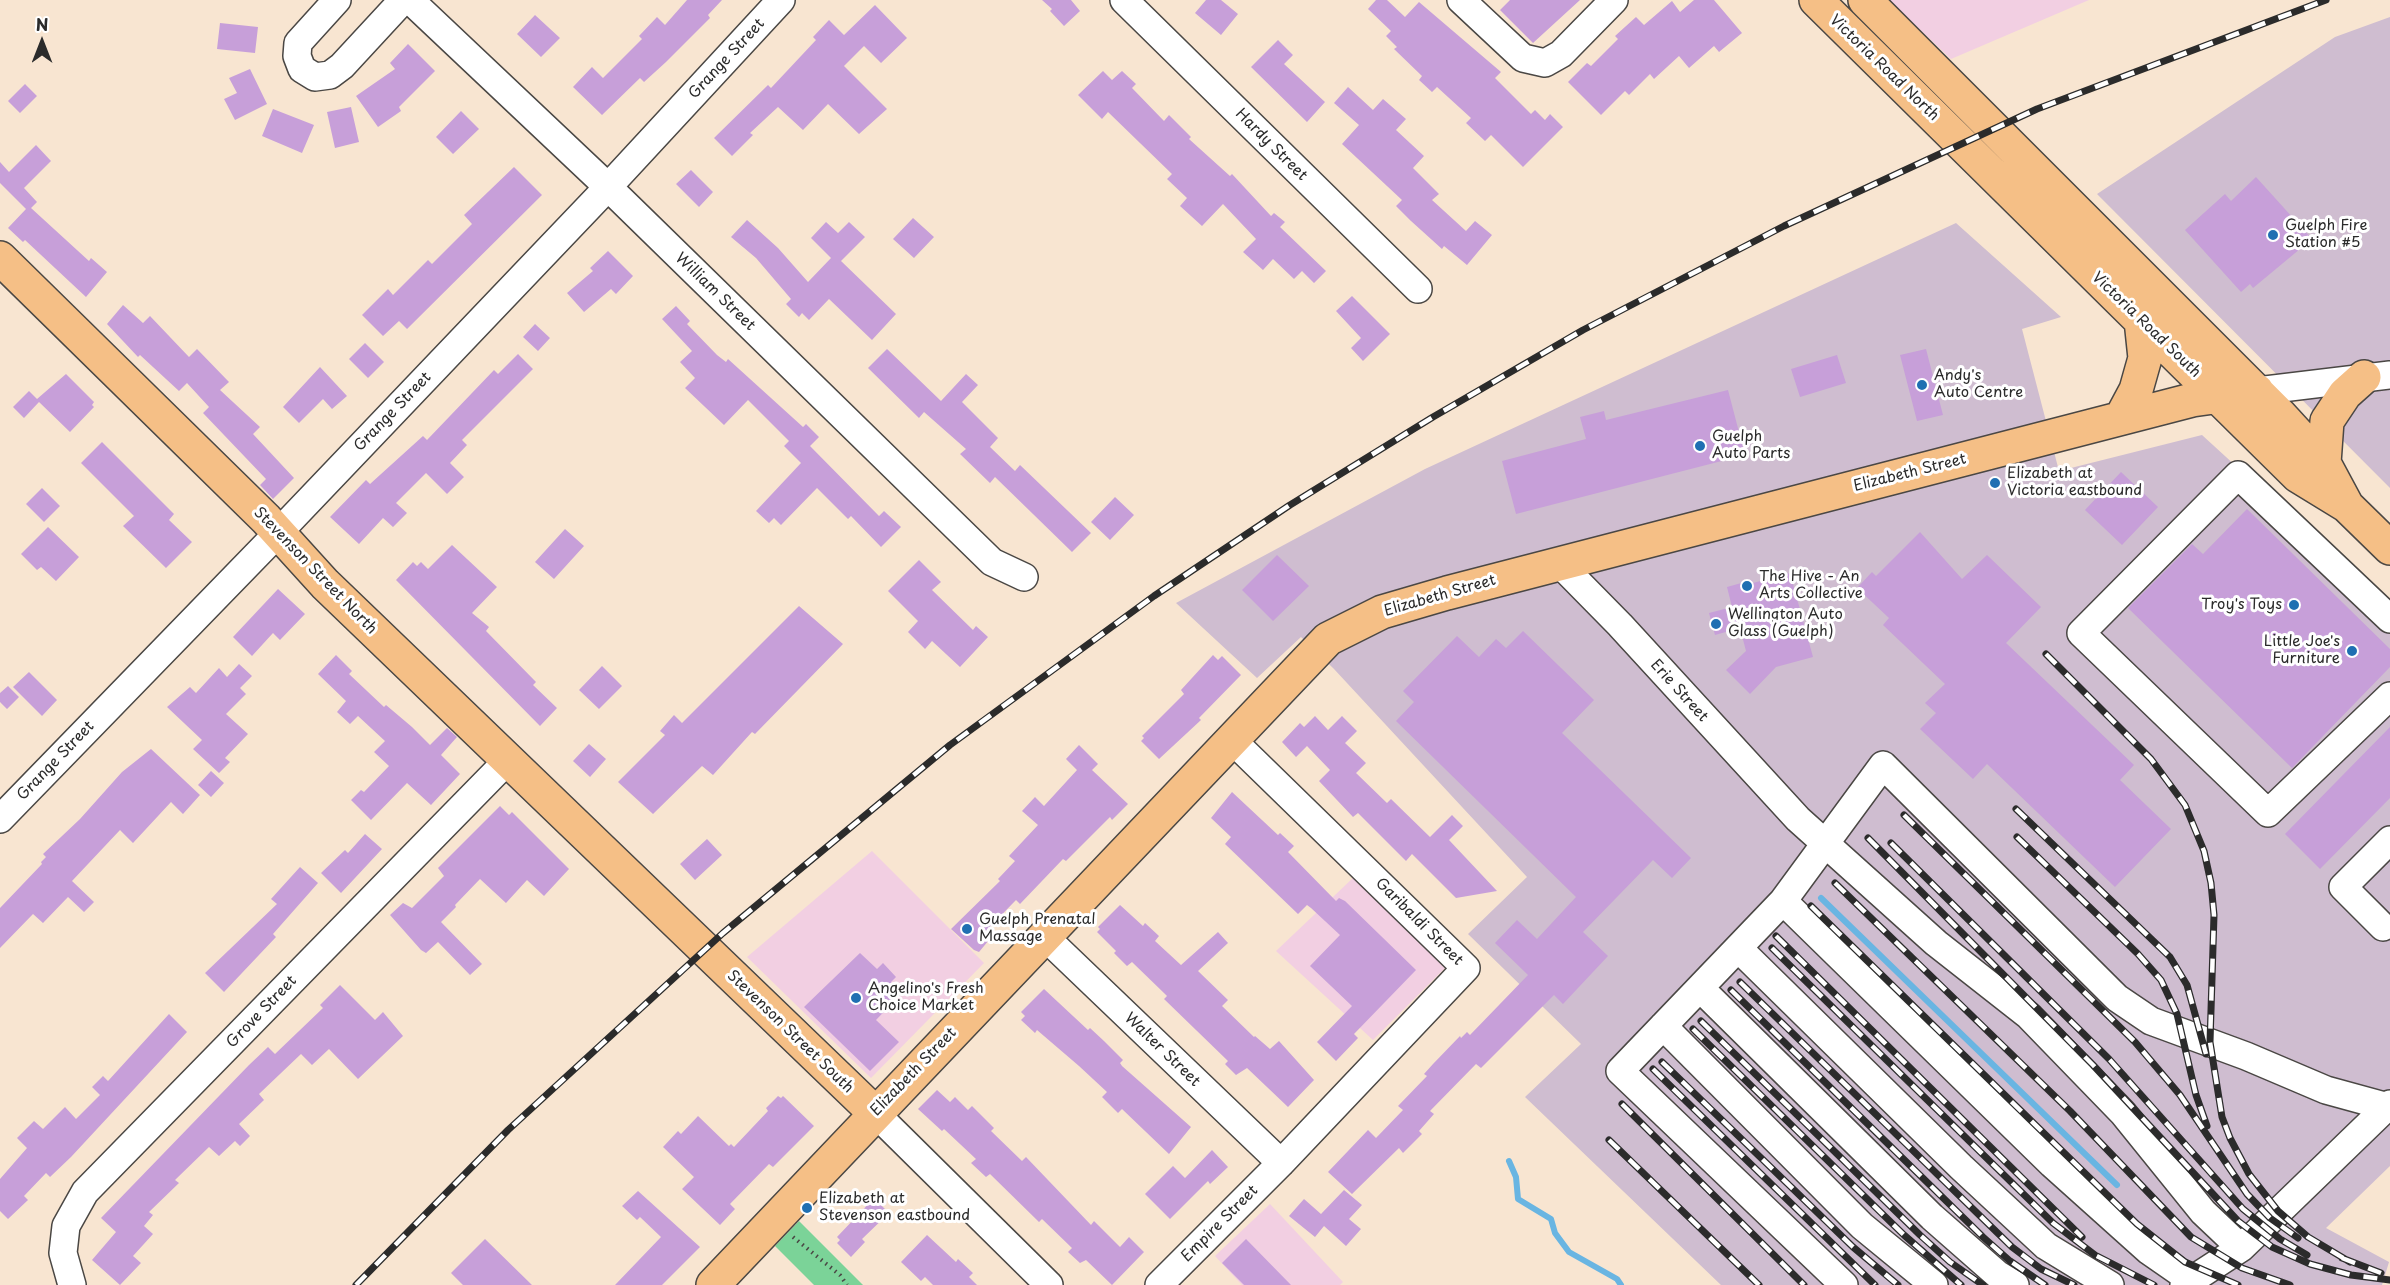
<!DOCTYPE html>
<style>
body{margin:0}
#map{position:relative;width:2390px;height:1285px;overflow:hidden;background:#f8e5d1;font-family:"Playpen Sans",sans-serif}
canvas{display:block}
.north{position:absolute;left:12px;top:12px;width:60px;height:60px;-webkit-text-stroke:4px #fff;paint-order:stroke;rotate:0deg;font-size:16px;font-weight:700;line-height:24px;text-align:center;color:#2b2b2b}
.north::after{content:'';display:block;margin:auto;width:21px;height:27px;background:#2b2b2b;clip-path:polygon(50% 0,100% 100%,50% 72%,0 100%)}
</style>
<div id="map">
<canvas width="2390" height="1285"></canvas>
<div class="north">N</div>
</div>
<script>
const ctx = document.querySelector('canvas').getContext('2d');
ctx.lineJoin = 'round';
function fillPath(path, color) {
  ctx.fillStyle = color;
  ctx.fill(path, 'evenodd');
}
function poly(rows) {
  const path = new Path2D();
  for (const r of rows) {
    path.moveTo(r[0], r[1]);
    for (let i = 2; i < r.length; i += 2) path.lineTo(r[i], r[i + 1]);
  }
  return path;
}
function strokePath(path, color, width, dash) {
  ctx.strokeStyle = color;
  ctx.lineWidth = width;
  ctx.lineCap = dash ? 'butt' : 'round';
  ctx.setLineDash(dash || []);
  ctx.stroke(path);
}
function write(font, color, halo, rows, align = 'center') {
  ctx.font = font + ' "Playpen Sans",sans-serif';
  ctx.lineWidth = 6;
  ctx.setLineDash([]);
  ctx.textBaseline = 'middle';
  ctx.strokeStyle = halo;
  ctx.fillStyle = color;
  for (const [text, x, y, turn = 0] of rows) {
    ctx.save();
    ctx.translate(x, y);
    ctx.rotate((+turn || 0) * Math.PI / 180);
    ctx.textAlign = isNaN(turn) ? turn : align;
    if (halo) ctx.strokeText(text, 0, 0);
    ctx.fillText(text, 0, 0);
    ctx.restore();
  }
}
const built = poly([
 [1889,0,2089,0,1951,59],
 [872,851,984,963,871,1078,747,957],
 [1354,877,1445,968,1373,1040,1276,951],
 [1270,1204,1343,1282,1340,1285,1242,1285,1215,1256]
]);
const industrial = poly([
 [2390,17,2390,488,2097,194,2335,37],
 [1956,223,2061,317,2022,329,2059,471,2202,435,2390,607,2390,1166,2326,1228,2389,1262,2382,1285,1721,1285,1525,1097,1581,1044,1468,934,1527,877,1334,669,1301,637,1257,678,1176,603,1425,469]
]);
const green = poly([
 [799,1221,863,1285,814,1285,775,1246]
]);
const stream = poly([
 [1821,898,2117,1185],
 [1509,1161,1516,1177,1518,1199,1551,1219,1555,1233,1569,1252,1617,1279,1621,1285]
]);
const building = poly([
 [687,0,722,0,708,15,710,18,666,62,644,82,640,78,602,115,573,87,592,67,603,78,642,39,639,36,657,17,665,25],
 [1042,0,1071,0,1080,11,1064,26,1050,11,1052,9],
 [1206,0,1221,0,1238,14,1221,35,1195,13],
 [1376,0,1387,0,1405,17,1419,2,1501,72,1495,78,1531,114,1535,110,1545,120,1550,114,1563,127,1523,167,1491,135,1485,141,1466,123,1471,118,1437,87,1432,92,1419,80,1422,76,1394,49,1397,47,1386,36,1391,31,1368,9],
 [1510,0,1580,0,1533,43,1500,10],
 [1694,0,1714,0,1742,33,1719,52,1714,46,1689,68,1679,56,1654,79,1650,74,1629,95,1625,91,1601,115,1568,82,1587,63,1591,66,1618,39,1615,36,1636,17,1644,25,1672,1,1680,12],
 [875,5,907,38,881,63,864,46,844,66,887,109,859,134,828,104,803,130,778,107,750,133,753,135,732,156,714,138,768,85,771,88,816,40,813,37,829,20,844,35],
 [535,15,560,38,541,57,517,34],
 [220,23,258,27,255,53,217,49],
 [1278,40,1293,55,1284,64,1325,102,1307,122,1251,67],
 [408,44,435,71,399,107,401,111,378,127,356,96,395,69,390,63],
 [250,69,267,104,235,120,224,99,237,93,229,78],
 [1103,71,1112,80,1122,71,1136,84,1132,88,1164,121,1169,115,1191,137,1189,139,1230,176,1232,174,1271,216,1274,213,1285,222,1280,227,1326,271,1314,283,1302,271,1294,279,1273,259,1263,270,1243,252,1256,239,1223,204,1202,226,1180,206,1187,198,1167,179,1172,174,1108,112,1102,119,1078,95],
 [25,84,37,96,20,113,8,101],
 [1348,87,1373,110,1383,99,1406,119,1396,130,1424,156,1413,168,1439,194,1432,200,1466,231,1475,221,1492,235,1467,265,1444,246,1442,249,1411,221,1396,206,1402,200,1342,144,1359,125,1334,103],
 [351,107,359,142,335,148,327,112],
 [273,109,314,125,302,153,262,136],
 [461,111,479,129,453,154,436,137],
 [36,145,51,161,24,188,37,202,31,208,89,261,91,258,107,272,86,297,25,240,23,242,8,228,26,209,0,183,0,162,9,172],
 [514,167,542,195,407,329,399,321,383,336,362,315,388,289,393,295,428,260,432,264,472,224,464,215],
 [691,170,713,192,699,207,676,184],
 [2256,177,2312,239,2253,288,2250,284,2241,292,2185,230,2225,194,2231,201],
 [913,218,934,237,914,258,893,239],
 [747,220,778,248,808,282,831,258,811,238,826,222,838,233,849,222,865,237,841,261,896,314,872,340,829,299,809,320,802,313,799,317,786,304,791,299,756,258,731,237],
 [608,251,633,276,616,294,611,289,584,312,567,293,593,271,590,268],
 [1352,296,1390,334,1363,361,1351,348,1361,338,1336,311],
 [123,305,143,323,150,316,189,357,197,349,229,382,220,390,260,427,253,434,294,478,273,499,260,485,266,479,203,413,209,407,187,383,179,391,140,355,138,357,107,324],
 [676,306,690,321,687,324,717,355,726,362,728,359,803,427,806,424,819,437,810,446,879,516,884,511,901,527,881,547,851,516,848,519,817,488,781,525,774,518,769,523,756,511,801,463,784,446,789,441,748,400,724,425,685,388,695,378,680,362,692,351,662,319],
 [535,324,550,338,538,351,523,337],
 [365,343,384,362,368,378,349,359],
 [887,349,941,401,966,374,978,385,962,402,998,438,990,447,1015,471,1020,465,1091,533,1072,552,995,477,990,483,960,454,966,449,924,412,919,418,868,368],
 [1926,349,1943,415,1917,421,1900,355],
 [518,354,533,369,462,440,467,445,450,463,464,477,447,494,426,473,396,503,407,513,393,527,383,518,359,544,330,517,366,480,370,484,423,436,427,440,494,370,498,374],
 [1837,355,1846,383,1800,397,1791,369],
 [320,367,347,396,332,409,323,399,299,423,283,407],
 [66,374,94,402,92,405,94,407,70,432,39,402,24,418,13,407,29,391,37,399],
 [1728,390,1745,455,1516,514,1502,461,1586,439,1580,417,1604,411,1606,420],
 [102,442,174,514,169,520,192,542,166,568,123,526,134,516,81,463],
 [2121,472,2158,507,2122,545,2085,510],
 [42,488,60,506,44,522,26,504],
 [1115,497,1134,515,1110,540,1091,522],
 [2247,509,2390,649,2390,667,2292,768,2128,608,2192,544,2203,554],
 [48,527,79,557,56,581,41,567,37,570,21,554],
 [565,529,584,546,554,579,535,562],
 [1920,532,1962,579,1987,555,2041,607,2006,643,2134,765,2120,780,2171,829,2115,887,1987,764,1973,779,1920,729,1936,713,1925,703,1945,684,1883,625,1889,618,1857,588,1872,572,1876,576],
 [452,545,497,587,472,613,489,627,486,631,536,682,533,685,557,708,540,726,396,580,413,562,417,566,421,562,428,569],
 [1277,555,1309,586,1273,621,1242,590],
 [919,560,941,582,932,590,973,630,976,626,988,637,960,667,932,641,925,649,908,632,918,621,888,591],
 [1790,573,1813,657,1776,667,1750,694,1726,670,1746,651,1740,628,1715,635,1709,613,1732,607,1727,587,1752,580,1753,583],
 [278,589,305,614,280,640,273,633,252,656,233,637],
 [799,606,843,644,755,734,752,732,713,775,702,766,653,814,618,782,665,735,660,731,674,715,682,723],
 [1523,631,1594,700,1562,733,1691,858,1672,878,1653,860,1583,932,1608,956,1563,1004,1554,995,1481,1068,1476,1064,1430,1111,1434,1114,1419,1131,1422,1134,1403,1153,1399,1148,1352,1194,1328,1172,1368,1130,1376,1138,1403,1110,1398,1106,1427,1076,1424,1074,1433,1064,1460,1036,1461,1038,1467,1032,1470,1035,1528,975,1495,943,1517,920,1537,939,1576,897,1396,721,1414,702,1403,691,1457,636,1479,657,1496,639,1506,648],
 [336,655,352,671,349,674,384,707,386,705,412,727,430,745,447,728,457,737,441,755,460,774,431,805,407,783,371,820,351,800,361,790,364,792,389,766,374,752,385,741,358,716,350,724,337,712,346,701,318,674],
 [1213,655,1218,660,1222,656,1241,675,1199,718,1201,720,1159,759,1141,741,1144,738,1142,736,1184,694,1181,690],
 [239,664,252,676,240,688,246,694,226,714,248,734,225,758,230,762,219,773,193,749,202,740,167,707,190,687,196,693,219,668,227,677],
 [602,666,622,686,599,709,579,690],
 [29,672,57,700,42,716,13,687],
 [8,686,19,697,7,709,0,702,0,693],
 [1315,716,1328,730,1342,716,1357,731,1345,743,1366,763,1356,773,1387,803,1391,799,1430,837,1452,815,1463,826,1449,840,1497,891,1456,898,1412,854,1406,861,1358,813,1353,817,1319,781,1330,770,1307,746,1296,757,1282,742,1300,723,1304,727],
 [2390,727,2390,798,2320,869,2285,834],
 [589,744,606,759,590,777,573,761],
 [1079,745,1098,764,1092,770,1128,804,1112,820,1110,817,1066,861,1063,859,1020,904,1016,900,985,932,989,940,979,952,974,950,951,929,1000,881,998,879,1015,861,1009,856,1038,825,1022,811,1035,797,1044,806,1077,770,1066,759],
 [151,749,200,795,183,814,171,802,133,843,120,830,72,881,94,902,84,912,68,897,43,923,33,914,0,948,0,908,42,864,41,862,46,857,43,854,80,819,122,772],
 [211,771,224,783,211,797,198,785],
 [1232,792,1278,835,1280,833,1294,846,1288,852,1336,901,1339,898,1345,901,1416,970,1354,1034,1358,1038,1336,1061,1317,1042,1352,1006,1310,966,1340,935,1311,908,1307,905,1298,914,1225,844,1231,837,1211,818],
 [500,806,509,815,512,812,569,869,544,896,527,880,506,903,480,879,455,905,456,907,441,922,482,964,470,975,438,942,426,953,421,950,390,915,403,903,412,908,444,876,438,868],
 [365,834,382,849,341,893,321,873,345,850,348,853],
 [707,839,722,855,695,880,680,864],
 [300,867,318,883,273,934,276,937,224,992,205,973,277,904,271,899],
 [1120,905,1143,926,1145,923,1159,936,1155,941,1181,965,1218,932,1228,943,1198,971,1228,1000,1222,1006,1254,1037,1255,1036,1270,1049,1279,1041,1314,1080,1288,1107,1247,1068,1236,1075,1225,1064,1228,1061,1164,999,1167,996,1165,994,1132,962,1127,966,1114,953,1116,951,1097,932,1100,929,1098,927],
 [860,953,877,969,883,963,896,977,891,982,901,994,876,1020,899,1042,870,1071,804,1007],
 [340,985,375,1020,383,1012,403,1036,358,1079,329,1049,312,1065,301,1054,259,1094,264,1100,239,1124,250,1136,240,1146,235,1141,219,1156,209,1147,175,1180,179,1183,149,1212,153,1215,144,1226,153,1234,133,1256,141,1263,120,1285,92,1260,116,1232,101,1218,249,1065,268,1047,275,1054,323,1008,320,1005],
 [1044,989,1088,1030,1090,1028,1104,1041,1123,1060,1120,1063,1122,1066,1191,1127,1169,1154,1122,1109,1118,1113,1102,1097,1107,1092,1079,1066,1037,1030,1035,1033,1021,1020,1025,1016,1021,1012],
 [169,1014,187,1032,71,1157,50,1177,46,1173,24,1196,28,1200,8,1219,0,1211,0,1179,27,1148,17,1138,34,1121,43,1129,65,1107,76,1119,100,1095,92,1087,103,1076,108,1081],
 [937,1090,950,1102,955,1097,968,1110,972,1106,994,1128,991,1131,1022,1161,1026,1157,1091,1225,1094,1221,1120,1247,1129,1237,1144,1252,1112,1285,1086,1260,1080,1263,1068,1252,1072,1248,1042,1219,1039,1222,990,1174,986,1177,971,1163,976,1159,944,1129,942,1131,918,1109],
 [778,1096,781,1098,783,1096,814,1126,773,1167,769,1164,730,1204,735,1209,720,1225,682,1189,694,1177,663,1147,678,1131,681,1134,698,1116,729,1146,731,1144,734,1147,768,1111,766,1108],
 [1212,1150,1228,1167,1210,1184,1208,1181,1170,1219,1145,1194,1173,1166,1185,1178],
 [1344,1190,1362,1205,1349,1219,1361,1229,1346,1246,1324,1226,1315,1237,1289,1216,1304,1199,1321,1214],
 [638,1191,700,1247,662,1285,615,1285,661,1237,640,1217,637,1220,622,1206],
 [874,1198,889,1213,862,1239,865,1242,851,1257,837,1243,840,1240,837,1237],
 [927,1235,956,1262,958,1259,973,1273,969,1277,977,1285,933,1285,925,1277,921,1281,901,1262],
 [485,1239,532,1285,463,1285,451,1273],
 [1246,1239,1291,1285,1244,1285,1222,1263]
]);
const path = poly([
 [793,1237,840,1275,847,1285]
]);
const minor = poly([
 [337,0,298,43,297,56,302,69,315,77,330,75,342,66,403,0],
 [410,0,608,187,992,562,1024,577],
 [1124,0,1418,289],
 [1461,0,1523,58,1545,63,1561,54,1614,0],
 [2257,391,2390,375],
 [1560,564,1620,625,1798,819,1936,943,2029,1016,2123,1113,2203,1212,2241,1248],
 [2390,619,2238,475,2081,633,2268,813,2390,696],
 [0,819,277,534,608,187,781,0],
 [1783,901,2052,1164,2149,1251,2191,1280],
 [2383,927,2343,887,2390,840],
 [1044,936,1281,1163],
 [1738,948,1961,1167,2046,1246,2110,1285],
 [1700,988,1932,1217,1997,1274,2015,1285],
 [1663,1026,1862,1226,1934,1285],
 [875,1113,1049,1285],
 [72,1285,63,1253,66,1226,85,1192,508,760],
 [1159,1285,1281,1163,1466,968,1231,739],
 [1844,1285,1620,1071,1783,901,1883,765,2117,998,2151,1021,2246,1056,2326,1090,2388,1107],
 [2184,1285,2241,1248,2390,1104]
]);
const major = poly([
 [1816,0,2298,476,2347,506,2390,548],
 [1865,0,2280,415,2324,463,2346,504],
 [0,258,266,519,325,584,875,1113],
 [2121,418,2136,390,2145,358,2141,320],
 [2324,463,2327,421,2345,394,2364,377],
 [713,1285,1328,639,1382,612,1447,593,2192,400,2257,391]
]);
const rail = poly([
 [2046,654,2151,759,2185,805,2204,851,2211,883,2214,915,2210,1042,2222,1117,2230,1138,2249,1174,2278,1211,2308,1237,2350,1262],
 [2016,809,2170,957,2187,985,2206,1054],
 [1904,815,2135,1042,2180,1095,2247,1194,2270,1218,2298,1238],
 [2017,837,2138,954,2161,980,2177,1014,2196,1095,2207,1126],
 [1868,838,2093,1065,2238,1221,2272,1247,2310,1264,2351,1275,2390,1280],
 [1891,843,2109,1059,2243,1209,2280,1239,2307,1255],
 [1835,883,2070,1111,2191,1237,2242,1268,2290,1285],
 [1811,906,2137,1224,2185,1262,2238,1285],
 [1776,936,2082,1237],
 [1772,948,2053,1223,2095,1255,2154,1285],
 [1740,982,2012,1247,2041,1269,2074,1285],
 [1731,990,1983,1237,2010,1261,2045,1285],
 [1701,1021,1920,1235,1950,1262,1983,1285],
 [1693,1029,1904,1235,1961,1285],
 [1662,1062,1853,1247,1898,1285],
 [1653,1069,1875,1285],
 [1622,1104,1804,1285],
 [1609,1140,1759,1285],
 [2342,1258,2381,1273],
 [356,1285,508,1130,723,933,950,745,1154,596,1290,505,1433,417,1583,330,1784,226,2037,109,2326,0]
]);
const markers = [
 [2273,235,6,"#1f6fb2"],
 [1922,385,6,"#1f6fb2"],
 [1700,446,6,"#1f6fb2"],
 [1995,483,6,"#1f6fb2"],
 [1747,586,6,"#1f6fb2"],
 [2294,605,6,"#1f6fb2"],
 [1716,624,6,"#1f6fb2"],
 [2352,651,6,"#1f6fb2"],
 [967,929,6,"#1f6fb2"],
 [856,998,6,"#1f6fb2"],
 [807,1208,6,"#1f6fb2"]
];
const streetNames = [
 ["Grange Street",727,59,-47],
 ["Victoria Road North",1884,68,44],
 ["Hardy Street",1271,145,45],
 ["William Street",715,292,44],
 ["Victoria Road South",2146,325,44],
 ["Grange Street",393,412,-46],
 ["Elizabeth Street",1910,473,-14],
 ["Stevenson Street North",315,571,46],
 ["Elizabeth Street",1440,596,-16],
 ["Erie Street",1679,691,48],
 ["Grange Street",56,761,-46],
 ["Garibaldi Street",1419,922,45],
 ["Grove Street",262,1012,-46],
 ["Stevenson Street South",790,1032,44],
 ["Walter Street",1162,1050,44],
 ["Elizabeth Street",914,1072,-46],
 ["Empire Street",1220,1224,-45]
];
const poiNames = [
 ["Guelph Fire",2285,226],
 ["Station #5",2285,243],
 ["Andy's",1934,376],
 ["Auto Centre",1934,393],
 ["Guelph",1712,437],
 ["Auto Parts",1712,454],
 ["Elizabeth at",2007,474],
 ["Victoria eastbound",2007,491],
 ["The Hive - An",1759,577],
 ["Arts Collective",1759,594],
 ["Troy's Toys",2282,605,"right"],
 ["Wellington Auto",1728,615],
 ["Glass (Guelph)",1728,632],
 ["Little Joe's",2340,642,"right"],
 ["Furniture",2340,659,"right"],
 ["Guelph Prenatal",979,920],
 ["Massage",979,937],
 ["Angelino's Fresh",868,989],
 ["Choice Market",868,1006],
 ["Elizabeth at",819,1199],
 ["Stevenson eastbound",819,1216]
];
fillPath(built, '#f2cfe2');
fillPath(industrial, '#cfbdd0');
fillPath(green, '#7bd398');
strokePath(stream, '#69b5e2', 6);
fillPath(building, '#c79fd9');
strokePath(minor, '#4a4744', 30);
strokePath(major, '#4a4744', 36);
strokePath(path, '#4a4744', 4, [1.5, 4.5]);
strokePath(minor, '#fff', 27);
strokePath(major, '#f5bf86', 33);
strokePath(rail, '#2b2b2b', 7);
strokePath(rail, '#fff', 4.5, [14]);
for (const [x, y, r, color] of markers) {
  const dot = new Path2D();
  dot.arc(x, y, r, 0, 2 * Math.PI);
  ctx.fillStyle = color;
  ctx.fill(dot);
  strokePath(dot, '#fff', 2);
}
write('15px', '#2b2b2b', '#fff', streetNames);
write('15px', '#2b2b2b', '#fff', poiNames, 'left');
</script>
